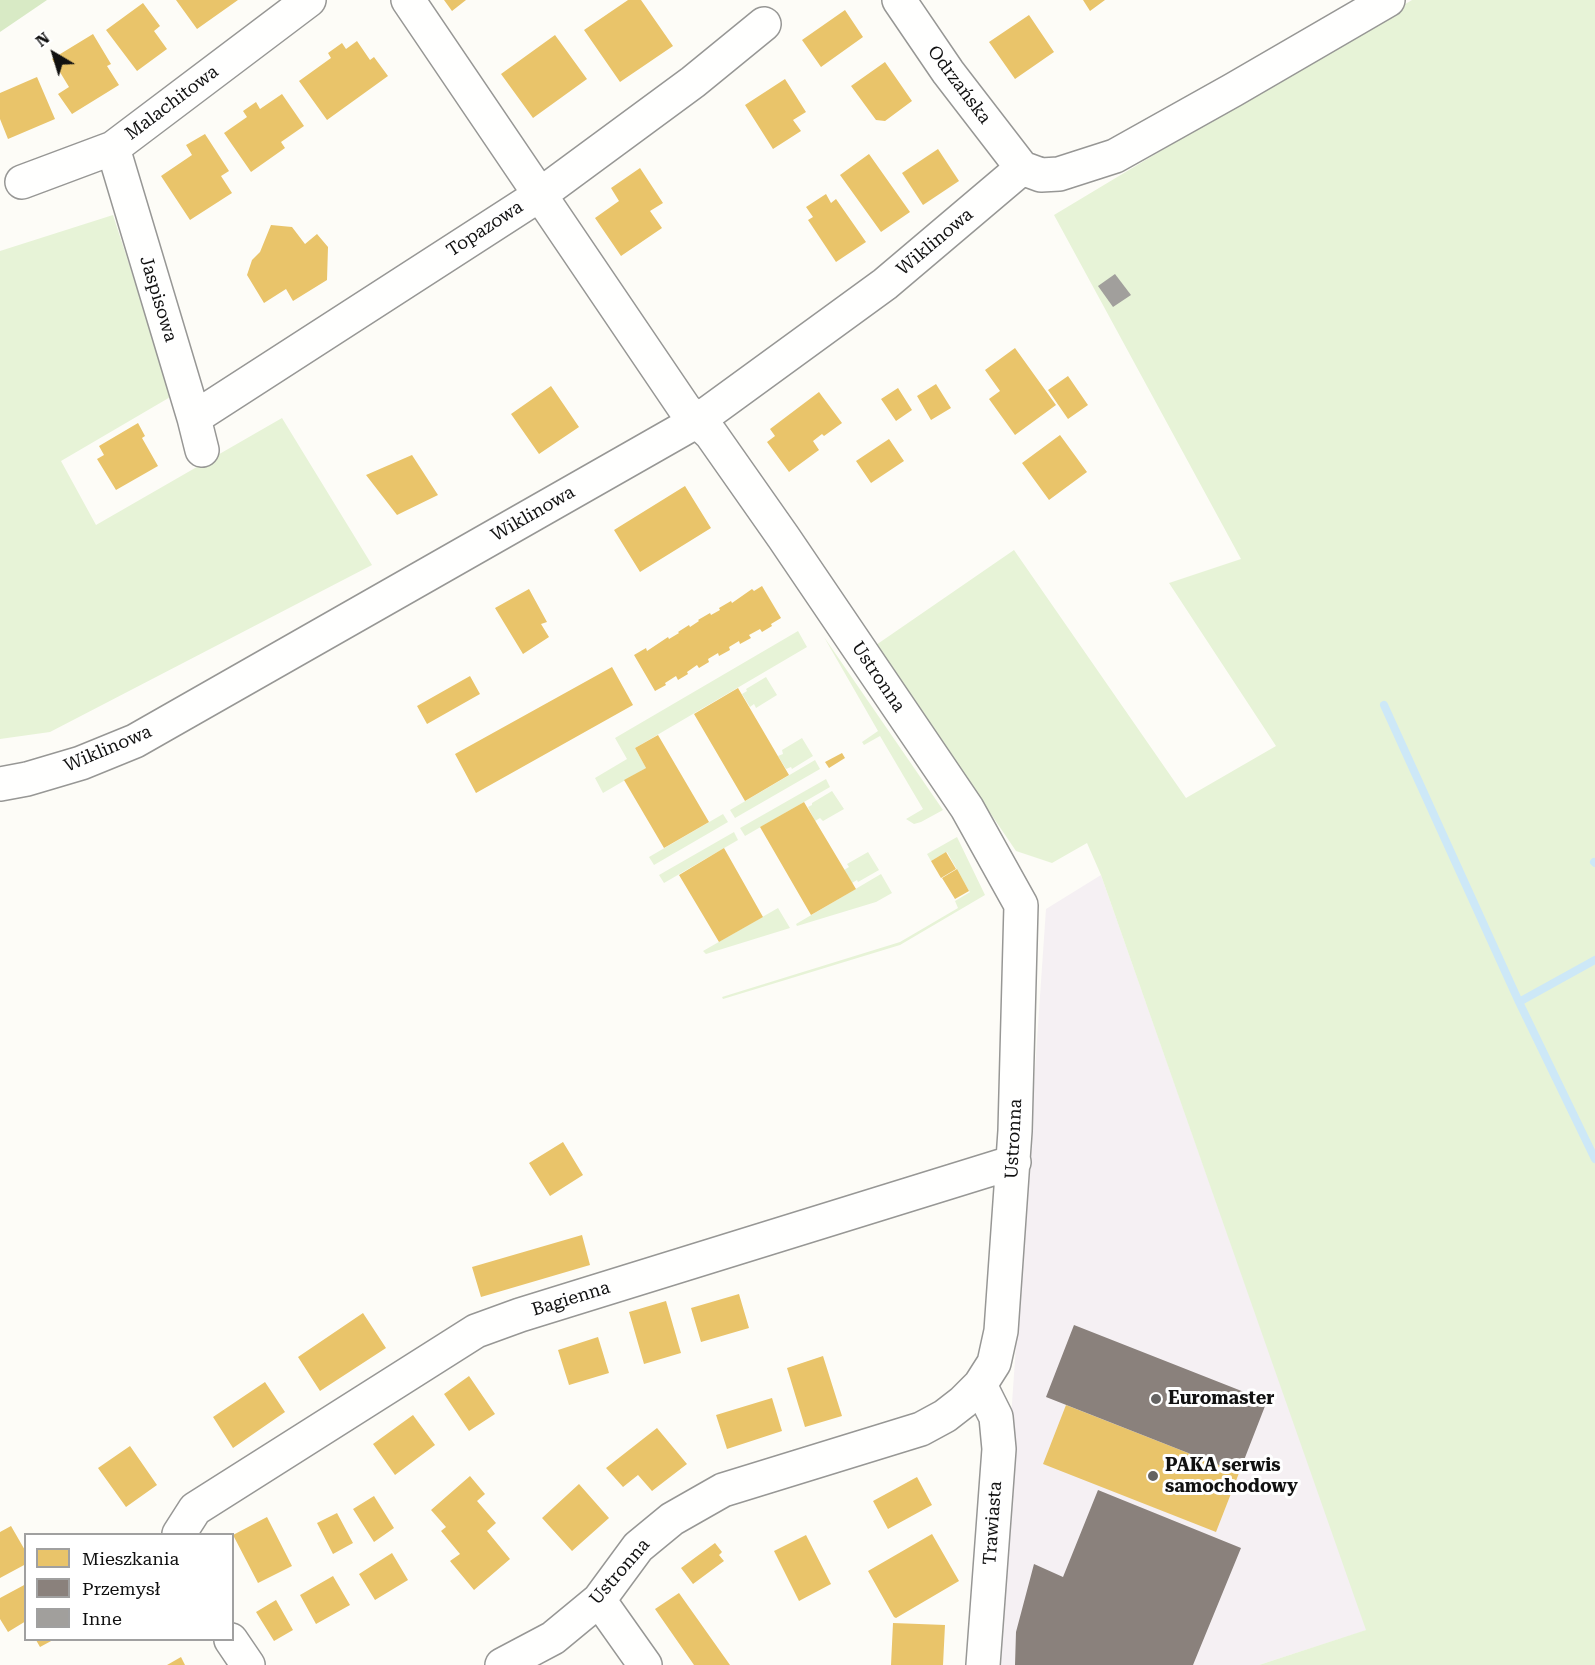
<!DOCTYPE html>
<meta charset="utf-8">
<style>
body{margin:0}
#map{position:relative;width:1595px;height:1665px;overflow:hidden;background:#fdfcf7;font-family:"Roboto Serif",serif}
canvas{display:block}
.legend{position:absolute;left:24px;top:1533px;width:210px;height:108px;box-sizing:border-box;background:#fff;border:2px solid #a0a0a0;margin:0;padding:8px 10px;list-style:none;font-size:18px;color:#111}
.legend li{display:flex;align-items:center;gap:12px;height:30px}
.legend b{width:30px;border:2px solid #a0a0a0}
.north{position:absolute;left:24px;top:24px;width:60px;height:60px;-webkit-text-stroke:4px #fff;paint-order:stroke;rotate:322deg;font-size:16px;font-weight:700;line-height:24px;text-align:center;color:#111}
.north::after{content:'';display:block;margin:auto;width:21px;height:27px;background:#111;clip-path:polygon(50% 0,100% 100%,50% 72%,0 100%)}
</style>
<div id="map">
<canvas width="1595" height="1665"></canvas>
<ul class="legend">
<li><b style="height:16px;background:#e9c46a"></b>Mieszkania</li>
<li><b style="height:16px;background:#8a817c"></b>Przemysł</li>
<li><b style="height:16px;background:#a19f9c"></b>Inne</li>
</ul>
<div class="north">N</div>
</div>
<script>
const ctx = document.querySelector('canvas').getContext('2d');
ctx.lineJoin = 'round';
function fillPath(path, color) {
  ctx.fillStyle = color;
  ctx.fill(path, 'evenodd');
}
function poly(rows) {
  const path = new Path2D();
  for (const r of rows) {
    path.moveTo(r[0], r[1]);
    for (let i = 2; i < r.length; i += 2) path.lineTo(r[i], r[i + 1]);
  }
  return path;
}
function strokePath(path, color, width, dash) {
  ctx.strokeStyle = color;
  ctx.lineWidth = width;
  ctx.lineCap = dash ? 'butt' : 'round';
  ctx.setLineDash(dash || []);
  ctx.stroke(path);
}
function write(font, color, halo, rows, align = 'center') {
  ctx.font = font + ' "Roboto Serif",serif';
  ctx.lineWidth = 6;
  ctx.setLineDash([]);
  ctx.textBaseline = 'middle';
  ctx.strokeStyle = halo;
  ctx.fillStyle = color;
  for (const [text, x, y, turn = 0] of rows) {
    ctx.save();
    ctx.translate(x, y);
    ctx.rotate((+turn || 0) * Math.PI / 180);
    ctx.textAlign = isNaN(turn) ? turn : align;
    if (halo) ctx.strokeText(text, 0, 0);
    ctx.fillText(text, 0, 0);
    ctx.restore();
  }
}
const industrial = poly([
 [1101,875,1367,1630,1259,1665,994,1665,1046,909]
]);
const green = poly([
 [1412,0,1595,0,1595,1665,1259,1665,1366,1630,1101,875,1087,843,1052,863,1016,851,876,645,1014,550,1186,798,1276,746,1169,583,1241,559,1054,215],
 [113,215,172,396,61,461,96,525,282,418,372,565,50,732,0,739,0,251],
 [798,631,807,647,635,748,646,768,603,793,595,778,627,759,615,738],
 [824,637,943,810,921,822,914,824,906,819,923,809,880,736,864,745,862,742,878,731],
 [766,677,777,695,756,708,754,704,750,707,742,694,747,691,746,689],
 [802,738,813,756,792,769,791,767,786,769,778,756,783,754,782,750],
 [815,760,820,769,735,818,730,810],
 [826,779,830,787,745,836,740,828],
 [832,791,844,809,823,821,820,818,815,821,808,807,812,805,812,803],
 [723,814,728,822,654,865,649,857],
 [734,832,738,840,664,883,659,875],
 [957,837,985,895,900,945,723,999,722,997,900,942,958,908,955,901,970,892,969,891,947,852,931,861,927,854],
 [868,852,879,870,858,882,857,880,852,883,844,870,849,867,847,864],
 [881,874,892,893,876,902,797,926,796,924],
 [778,908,790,928,706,954,703,951]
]);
const forest = poly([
 [0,0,47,0,0,32]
]);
const homes = poly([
 [176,0,238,0,197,29],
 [444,0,466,0,452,11],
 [628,0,641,0,673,46,620,82,584,30],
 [1083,0,1105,0,1090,11],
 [143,3,160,26,154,31,167,49,137,71,106,30],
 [845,10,863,37,821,67,802,40],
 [1029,15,1054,52,1015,79,989,42],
 [93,34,111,64,107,66,119,85,72,114,58,94,69,87,52,59],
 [555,35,587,79,533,118,501,74],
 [357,41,370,60,374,57,388,76,327,120,299,81,331,58,328,53,342,43,346,49],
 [885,62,912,101,885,121,876,120,851,86],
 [37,77,55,119,8,139,0,119,0,93],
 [785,79,806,112,793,120,801,131,773,149,745,105],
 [282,94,304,126,281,142,285,148,251,172,224,133,247,117,243,111,256,102,260,109],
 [205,134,229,171,221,176,232,193,190,220,161,176,192,155,186,145],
 [938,149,959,181,923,205,902,173],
 [869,154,910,212,881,232,840,175],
 [640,168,663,203,650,211,662,228,621,256,595,218,619,201,611,188],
 [826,194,831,203,836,199,866,242,836,262,808,220,813,217,806,207],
 [271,225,292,227,305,244,317,234,328,247,327,280,293,301,286,289,264,303,247,275,252,260,260,252],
 [1015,348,1056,405,1015,435,989,399,1000,391,985,370],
 [1068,376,1088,405,1068,419,1048,390],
 [936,384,951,408,931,420,917,396],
 [551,386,579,427,539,454,511,414],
 [898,388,912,410,896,421,881,399],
 [819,392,842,423,824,436,822,434,813,441,819,450,789,472,767,442,775,436,770,429],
 [138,423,145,436,142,438,158,466,116,490,97,459,104,455,99,446],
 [1060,435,1087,472,1049,500,1022,463],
 [889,439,904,461,871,483,856,461],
 [412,455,438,495,397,515,366,475],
 [685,486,711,528,640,572,614,530],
 [762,586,781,618,771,624,772,626,762,632,760,629,749,635,751,638,740,644,739,641,729,647,730,650,719,656,718,653,708,659,709,662,699,668,697,665,687,672,688,674,678,680,676,676,665,683,666,685,655,691,634,655,646,648,647,651,668,637,669,639,679,633,678,632,689,625,690,627,699,621,698,620,710,613,711,615,720,610,719,608,731,601,732,603,752,589,754,591],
 [529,589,547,622,541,624,549,637,523,654,495,608],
 [612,667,633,705,476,793,455,754],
 [470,676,480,694,427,724,417,706],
 [738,688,789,775,745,801,694,714],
 [658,735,709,822,664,848,624,780,646,768,635,748],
 [842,753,845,758,829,768,825,762],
 [804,802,856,889,811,915,760,827],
 [724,848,763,917,719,942,679,875],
 [946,852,956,869,941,878,931,861],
 [957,869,969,891,955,899,942,878],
 [563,1142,583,1175,550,1196,529,1163],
 [582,1235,590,1265,481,1297,472,1267],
 [739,1294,749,1328,701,1342,691,1308],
 [666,1301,681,1353,644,1364,629,1312],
 [363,1313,386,1348,320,1391,298,1357],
 [598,1337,609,1373,569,1385,558,1350],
 [823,1356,842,1416,805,1427,787,1368],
 [469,1376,495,1414,469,1431,444,1394],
 [265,1382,285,1412,233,1448,213,1417],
 [772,1398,782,1431,727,1449,716,1415],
 [1066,1405,1239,1473,1216,1532,1043,1464],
 [413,1415,435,1445,395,1475,373,1444],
 [657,1428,687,1464,652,1491,638,1475,623,1487,606,1468],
 [130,1446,157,1485,126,1507,98,1468],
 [470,1476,485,1494,477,1501,496,1523,487,1531,510,1559,474,1590,450,1561,460,1554,441,1531,446,1527,431,1510],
 [917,1477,932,1505,888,1529,873,1501],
 [579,1484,609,1518,572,1551,542,1518],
 [374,1496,394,1528,374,1542,353,1509],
 [337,1513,353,1543,333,1554,317,1523],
 [267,1517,292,1566,258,1583,233,1535],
 [11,1526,26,1552,26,1564,0,1578,0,1532],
 [932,1534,959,1581,896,1618,894,1617,868,1571],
 [806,1535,831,1584,799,1601,774,1551],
 [715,1543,722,1552,719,1555,724,1561,693,1584,681,1568],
 [392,1553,408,1580,375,1600,359,1574],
 [333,1576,350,1605,316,1624,300,1595],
 [26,1584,26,1621,8,1632,0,1619,0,1598],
 [679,1593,730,1665,694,1665,655,1609],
 [276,1600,293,1630,274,1641,256,1612],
 [893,1623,945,1625,943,1665,891,1665],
 [36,1640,53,1640,40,1647],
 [181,1657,185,1665,167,1665]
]);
const industry = poly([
 [1074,1325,1267,1401,1239,1473,1046,1397],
 [1098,1490,1241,1548,1193,1665,1015,1665,1016,1632,1034,1564,1063,1577]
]);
const stream = poly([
 [1384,705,1519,1002],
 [1594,862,1595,863],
 [1595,960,1519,1002,1595,1159]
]);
const building = poly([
 [1115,274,1131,295,1113,307,1098,286]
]);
const minor = poly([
 [408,0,685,409,711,434,784,538,967,808,1021,905,1015,1131,1001,1331,994,1363,980,1385,963,1402,945,1416,921,1429,723,1490,672,1519,638,1547,599,1600,553,1638,502,1665],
 [899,0,948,72,1022,168],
 [113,148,194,418,202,450],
 [1022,168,1041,175,1059,174,1115,156,1233,90,1388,0],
 [22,182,113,148,309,0],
 [194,418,541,194,693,82,764,24],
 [0,784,27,779,81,763,135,741,697,421,885,284,1022,168],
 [980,1385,996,1417,999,1449,983,1665],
 [179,1534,195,1509,476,1331,520,1315,1014,1162],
 [599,1600,645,1665],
 [231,1640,248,1665]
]);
const markers = [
 [1156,1399,6,"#646362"],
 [1153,1476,6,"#646362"]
];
const streetNames = [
 ["Odrzańska",959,85,53],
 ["Malachitowa",172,103,-37],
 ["Topazowa",485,229,-33],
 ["Wiklinowa",935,242,-40],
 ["Jaspisowa",158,299,73],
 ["Wiklinowa",533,514,-30],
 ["Ustronna",878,677,56],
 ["Wiklinowa",108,749,-23],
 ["Ustronna",1014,1139,-87],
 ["Bagienna",571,1299,-17],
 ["Trawiasta",993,1523,-86],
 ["Ustronna",620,1572,-49]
];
const poiNames = [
 ["Euromaster",1168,1399],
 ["PAKA serwis",1165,1466],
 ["samochodowy",1165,1487]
];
fillPath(industrial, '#f5f0f3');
fillPath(green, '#e7f3d7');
fillPath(forest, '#d8eac5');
fillPath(homes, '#e9c46a');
fillPath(industry, '#8a817c');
strokePath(stream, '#cde8f7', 8);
fillPath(building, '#a19f9c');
strokePath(minor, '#979795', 36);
strokePath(minor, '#fffffe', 33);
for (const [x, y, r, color] of markers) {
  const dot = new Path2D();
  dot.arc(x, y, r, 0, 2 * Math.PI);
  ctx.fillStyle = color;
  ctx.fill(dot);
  strokePath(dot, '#fff', 2);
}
write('18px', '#111', '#fff', streetNames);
write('bold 18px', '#111', '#fff', poiNames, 'left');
</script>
